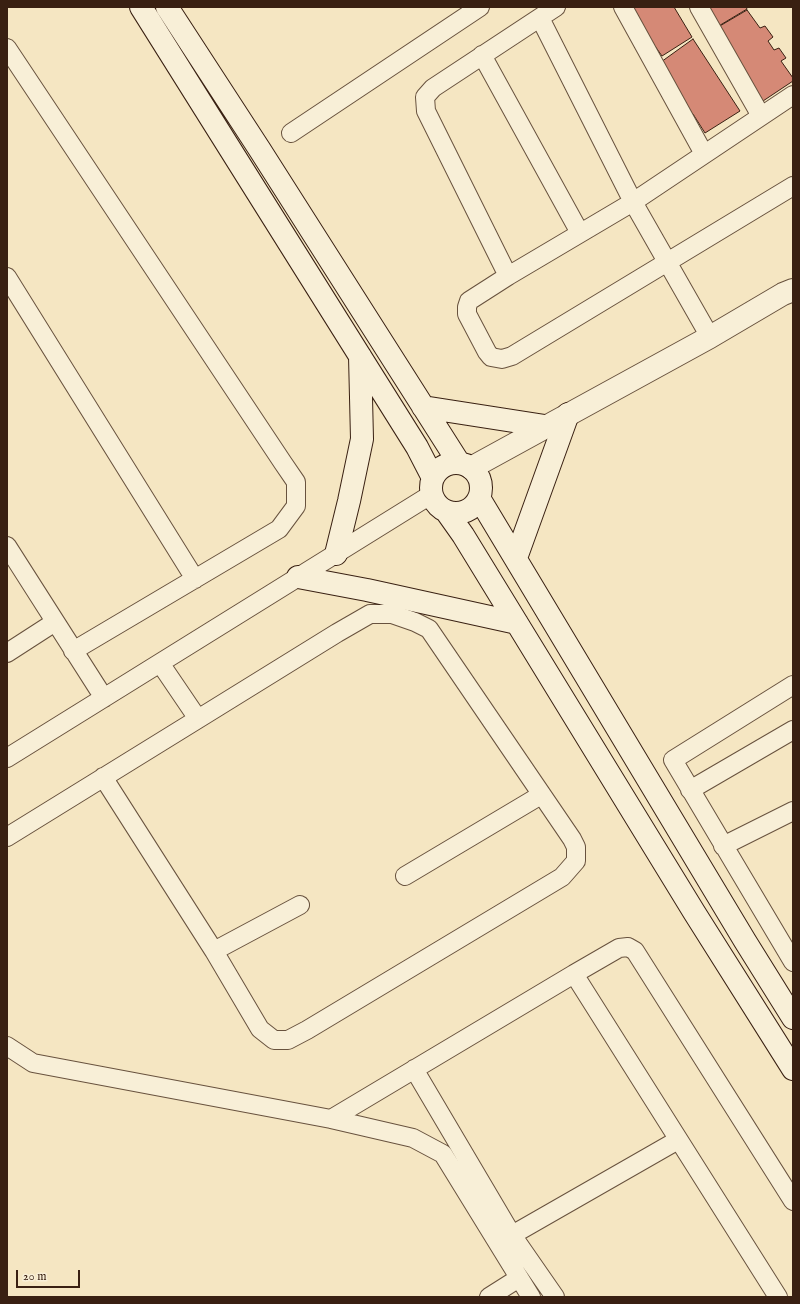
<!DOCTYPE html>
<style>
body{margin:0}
#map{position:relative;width:800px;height:1304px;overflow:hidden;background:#f5e6c2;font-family:"IM FELL English",serif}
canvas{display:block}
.frame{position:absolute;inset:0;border:8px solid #392012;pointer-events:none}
.scale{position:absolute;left:16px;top:1270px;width:64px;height:18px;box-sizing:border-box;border:2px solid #392012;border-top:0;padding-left:5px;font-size:12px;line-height:14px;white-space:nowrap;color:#392012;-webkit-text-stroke:3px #f8efd7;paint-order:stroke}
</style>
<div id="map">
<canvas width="800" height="1304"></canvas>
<div class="frame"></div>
<div class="scale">20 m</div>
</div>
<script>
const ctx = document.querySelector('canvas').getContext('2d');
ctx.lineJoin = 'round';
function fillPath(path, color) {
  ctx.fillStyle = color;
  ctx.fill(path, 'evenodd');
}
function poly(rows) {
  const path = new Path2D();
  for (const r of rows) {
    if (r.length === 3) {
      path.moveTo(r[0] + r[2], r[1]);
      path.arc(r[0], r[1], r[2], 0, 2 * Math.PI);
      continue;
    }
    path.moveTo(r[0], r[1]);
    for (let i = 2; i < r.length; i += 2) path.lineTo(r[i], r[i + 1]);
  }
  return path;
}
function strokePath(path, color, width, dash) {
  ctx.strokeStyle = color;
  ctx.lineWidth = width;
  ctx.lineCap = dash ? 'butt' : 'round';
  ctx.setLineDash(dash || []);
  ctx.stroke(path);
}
const building = poly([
 [627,7,674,7,692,37,662,56,627,7],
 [699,7,746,7,747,9,712,30,699,7],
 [747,10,760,28,765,26,773,37,768,41,774,50,779,48,786,58,781,61,793,78,793,81,760,103,713,30,747,10],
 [693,39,740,111,705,133,693,114,689,117,683,106,686,103,661,62,693,39]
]);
const minor = poly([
 [556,7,433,88,425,97,426,111,508,276,633,202,710,337],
 [623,7,704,154],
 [699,7,761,116],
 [540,18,633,202,793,95],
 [7,48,283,463,296,482,296,506,279,529,73,651],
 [482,55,580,233],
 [291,133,480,7],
 [508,276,469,301,467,307,467,314,487,352,491,357,502,359,512,356,793,186],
 [7,277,195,579],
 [7,546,104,698],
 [7,653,55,622],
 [793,685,673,760,793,962],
 [7,758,432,494],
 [103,777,214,951,260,1029,274,1040,288,1040,307,1030,562,877,576,861,576,847,572,839,429,629,415,622,392,614,370,614,337,633,198,719],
 [690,790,793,730],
 [7,837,198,719,160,663],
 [723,846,793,811],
 [405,876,541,795],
 [214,951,300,905],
 [574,974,619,948,628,947,635,951,793,1201],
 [7,1046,33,1063,331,1119,413,1138,443,1154,531,1297],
 [414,1069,512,1235,555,1297],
 [331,1119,574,974,778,1297],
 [512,1235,678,1140],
 [489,1297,519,1278]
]);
const tertiary = poly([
 [471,468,710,337,783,294,793,290]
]);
const secondary = poly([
 [141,7,417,447,433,478],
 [167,7,260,150,459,463],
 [423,407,545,426],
 [456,488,25],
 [479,498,745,941,793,1018],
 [446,511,463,535,694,912,793,1069],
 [336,554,349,501,362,439,360,356],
 [516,558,568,414],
 [298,577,367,590,517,623]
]);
fillPath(building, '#d58976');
strokePath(building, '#392012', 1);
strokePath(minor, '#68523e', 20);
strokePath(tertiary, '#68523e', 24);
strokePath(secondary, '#392012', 24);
strokePath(minor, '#f8efd7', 18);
strokePath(tertiary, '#f8efd7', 22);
strokePath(secondary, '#f8efd7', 22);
</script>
